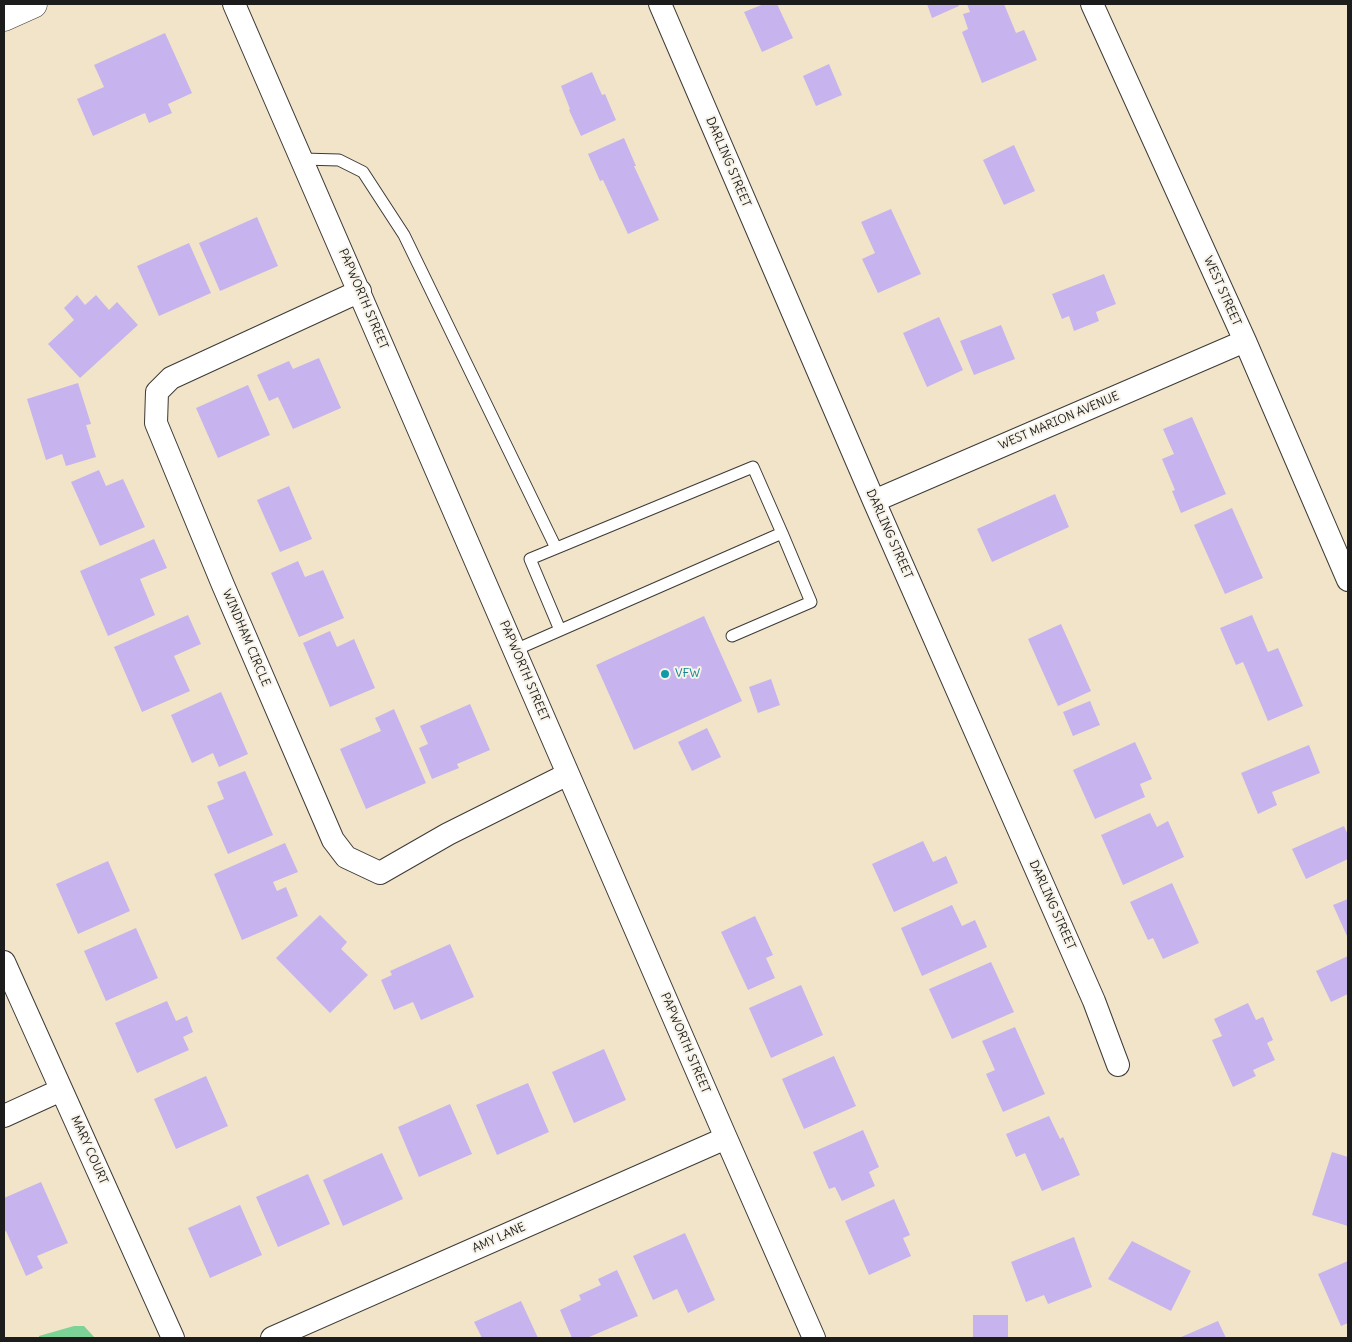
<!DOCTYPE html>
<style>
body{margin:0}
#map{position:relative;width:1352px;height:1342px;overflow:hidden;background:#f2e4c9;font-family:Delius,sans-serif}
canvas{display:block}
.frame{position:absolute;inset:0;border:5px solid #1c1c1c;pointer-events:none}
</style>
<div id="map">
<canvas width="1352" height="1342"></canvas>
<div class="frame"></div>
</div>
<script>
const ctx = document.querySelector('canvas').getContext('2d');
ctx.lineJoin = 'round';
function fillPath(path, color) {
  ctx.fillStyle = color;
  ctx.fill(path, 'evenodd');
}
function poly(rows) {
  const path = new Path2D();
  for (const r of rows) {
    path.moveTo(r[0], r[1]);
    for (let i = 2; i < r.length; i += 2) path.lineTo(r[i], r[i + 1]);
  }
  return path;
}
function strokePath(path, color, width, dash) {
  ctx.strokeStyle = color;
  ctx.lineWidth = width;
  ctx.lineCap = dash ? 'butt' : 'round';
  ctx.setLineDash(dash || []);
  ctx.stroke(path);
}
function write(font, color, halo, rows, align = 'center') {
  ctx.font = font + ' Delius,sans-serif';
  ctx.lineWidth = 4;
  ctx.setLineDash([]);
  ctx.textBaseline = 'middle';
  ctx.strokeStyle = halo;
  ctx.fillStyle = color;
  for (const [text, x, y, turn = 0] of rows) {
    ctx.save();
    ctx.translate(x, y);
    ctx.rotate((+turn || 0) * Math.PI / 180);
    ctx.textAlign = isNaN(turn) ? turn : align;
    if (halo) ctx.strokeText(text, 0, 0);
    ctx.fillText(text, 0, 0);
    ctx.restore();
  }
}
const green = poly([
 [74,1326,84,1326,95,1338,39,1338,39,1336]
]);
const building = poly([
 [764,4,777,4,793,38,762,52,744,12],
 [927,4,958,4,959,6,932,18],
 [967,4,1004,4,1016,33,1024,30,1037,60,982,83,962,32,968,29,963,14,970,12],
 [165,33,192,93,168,104,172,113,149,123,145,113,93,136,77,99,104,87,94,65],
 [829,64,842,95,816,106,803,76],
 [592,72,602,95,605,94,616,120,581,136,569,110,570,109,561,86],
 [624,138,636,166,634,166,659,220,628,234,603,180,600,181,588,154],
 [1014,145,1035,191,1004,205,983,160],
 [891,209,921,274,878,293,862,259,875,253,861,222],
 [257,217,278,266,220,291,199,243],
 [189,243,211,293,159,316,137,266],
 [1104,274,1116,304,1096,312,1099,321,1074,331,1069,316,1062,319,1052,294],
 [77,295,85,305,96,295,109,310,117,302,138,325,80,378,48,344,74,320,64,308],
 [939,317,963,370,927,387,903,333],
 [1001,325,1015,359,974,375,960,341],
 [319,358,341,408,293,429,278,397,269,401,257,375,289,361,293,369],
 [78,383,91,424,86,425,96,457,66,466,62,454,46,460,27,399],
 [248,385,270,435,218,458,196,408],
 [1192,417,1226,494,1181,513,1172,491,1175,490,1162,459,1174,454,1163,429],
 [99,470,106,486,123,479,145,527,100,546,71,482],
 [289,486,312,539,280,552,257,500],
 [1055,494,1069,527,992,562,977,529],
 [1232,508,1263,578,1225,594,1194,525],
 [154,539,167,568,140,579,155,615,108,636,80,571],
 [298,561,305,577,323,570,344,618,299,637,271,573],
 [188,615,201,644,174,656,190,691,142,712,114,647],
 [1252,615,1268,652,1278,648,1303,706,1268,721,1243,662,1236,665,1220,628],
 [704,616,742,701,634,750,596,665],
 [1061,624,1091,691,1058,706,1028,639],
 [330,631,337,647,354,639,375,688,330,707,303,643],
 [771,679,780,705,758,713,749,687],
 [221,692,248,754,219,767,213,753,192,763,171,715],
 [1090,701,1100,725,1073,736,1063,712],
 [470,704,490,750,457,764,459,768,432,779,419,748,428,744,420,726],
 [394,709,426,783,366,809,340,749,381,731,375,718],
 [707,728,721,757,692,771,678,742],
 [1135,742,1152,779,1140,784,1145,797,1095,819,1073,770],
 [1309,745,1320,773,1272,792,1277,805,1258,814,1241,773],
 [245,771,273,835,228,854,207,806,224,799,217,782],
 [1150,813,1157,827,1168,821,1184,857,1123,885,1101,835],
 [1344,826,1348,835,1348,859,1306,879,1292,849],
 [923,841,933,862,946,856,958,883,894,912,872,864],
 [285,843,298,872,273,882,277,891,286,887,298,916,242,940,214,874],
 [108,861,130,911,78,934,56,884],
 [1172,883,1199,943,1163,959,1153,938,1148,940,1130,902],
 [1348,899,1348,935,1347,936,1333,905],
 [952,905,962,926,975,920,987,947,922,976,901,928],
 [320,915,347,942,341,949,368,975,330,1013,276,958],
 [755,916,773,955,766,958,775,978,748,990,721,932],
 [136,928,158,978,106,1001,84,951],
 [450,944,474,997,421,1020,413,1002,394,1010,381,980,392,975,390,971],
 [1348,956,1348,994,1331,1002,1316,971],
 [991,962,1014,1012,952,1039,929,989],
 [801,985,823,1035,771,1058,749,1008],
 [167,1001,176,1021,187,1016,193,1032,183,1037,189,1050,137,1073,115,1023],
 [1248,1003,1256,1020,1263,1017,1273,1040,1267,1043,1275,1060,1253,1070,1256,1076,1233,1087,1212,1040,1222,1036,1214,1019],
 [1015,1027,1045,1094,1003,1112,986,1074,995,1070,982,1041],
 [604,1049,626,1100,574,1123,552,1072],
 [834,1056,856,1106,804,1129,782,1079],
 [206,1076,228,1126,176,1149,154,1099],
 [528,1083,549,1132,497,1155,476,1105],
 [450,1104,472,1154,419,1177,398,1127],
 [1049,1116,1060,1139,1063,1137,1080,1175,1042,1191,1025,1153,1016,1157,1006,1134],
 [863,1130,879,1167,869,1172,875,1186,842,1201,835,1187,829,1189,813,1152],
 [1332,1152,1348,1157,1348,1226,1312,1215],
 [382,1153,403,1199,343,1226,323,1180],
 [308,1174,330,1224,278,1247,256,1197],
 [41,1182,68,1243,37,1256,43,1268,26,1276,6,1231,4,1232,4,1198],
 [894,1199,910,1235,903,1238,911,1256,869,1275,845,1221],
 [240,1205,262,1255,210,1278,188,1228],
 [685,1233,715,1300,688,1313,677,1289,653,1300,633,1256],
 [1074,1237,1092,1287,1048,1304,1044,1295,1026,1302,1011,1262],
 [1132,1241,1191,1271,1171,1311,1108,1279],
 [1348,1261,1348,1323,1341,1326,1318,1274],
 [617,1270,638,1316,587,1338,572,1338,560,1310,581,1300,579,1295,601,1285,598,1279],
 [521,1301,538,1338,482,1338,474,1322],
 [973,1315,1008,1315,1008,1338,973,1338],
 [1218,1321,1226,1338,1179,1338]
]);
const service = poly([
 [302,159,339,160,363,172,404,235,556,548],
 [560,630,530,559,753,467,782,533],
 [515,650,782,533,811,602,732,636]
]);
const minor = poly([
 [234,4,726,1138,814,1338],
 [660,4,874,501,1094,1001,1118,1065],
 [1092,4,1245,341,1348,580],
 [360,291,171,378,157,392,156,423,223,585,333,840,346,857,380,873,448,834,568,774],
 [874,501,1245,341],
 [4,962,173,1338],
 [4,1116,61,1090],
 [272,1338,726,1138]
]);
const secondary = poly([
 [4,17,33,4]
]);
const markers = [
 [665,674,5,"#0f9aa8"]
];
const streetNames = [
 ["DARLING STREET",728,162,67],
 ["WEST STREET",1222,291,66],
 ["PAPWORTH STREET",363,299,67],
 ["WEST MARION AVENUE",1059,421,-23],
 ["DARLING STREET",889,534,66],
 ["WINDHAM CIRCLE",246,638,67],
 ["PAPWORTH STREET",524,671,67],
 ["DARLING STREET",1052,905,66],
 ["PAPWORTH STREET",685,1043,67],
 ["MARY COURT",89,1150,66],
 ["AMY LANE",499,1238,-24]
];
const cultureNames = [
 ["VFW",675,674]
];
fillPath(green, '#7bd398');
fillPath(building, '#c7b3ed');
strokePath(service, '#3c3a36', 13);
strokePath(minor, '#3c3a36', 24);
strokePath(secondary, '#3c3a36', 29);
strokePath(service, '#fff', 11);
strokePath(minor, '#fff', 22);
strokePath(secondary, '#fff', 28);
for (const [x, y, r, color] of markers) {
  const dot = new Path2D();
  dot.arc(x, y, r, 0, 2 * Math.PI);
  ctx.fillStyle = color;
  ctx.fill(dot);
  strokePath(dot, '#f7f3e8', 2);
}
write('12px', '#1c1c1c', '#f7f3e8', streetNames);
write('12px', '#0d838f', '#f7f3e8', cultureNames, 'left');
</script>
